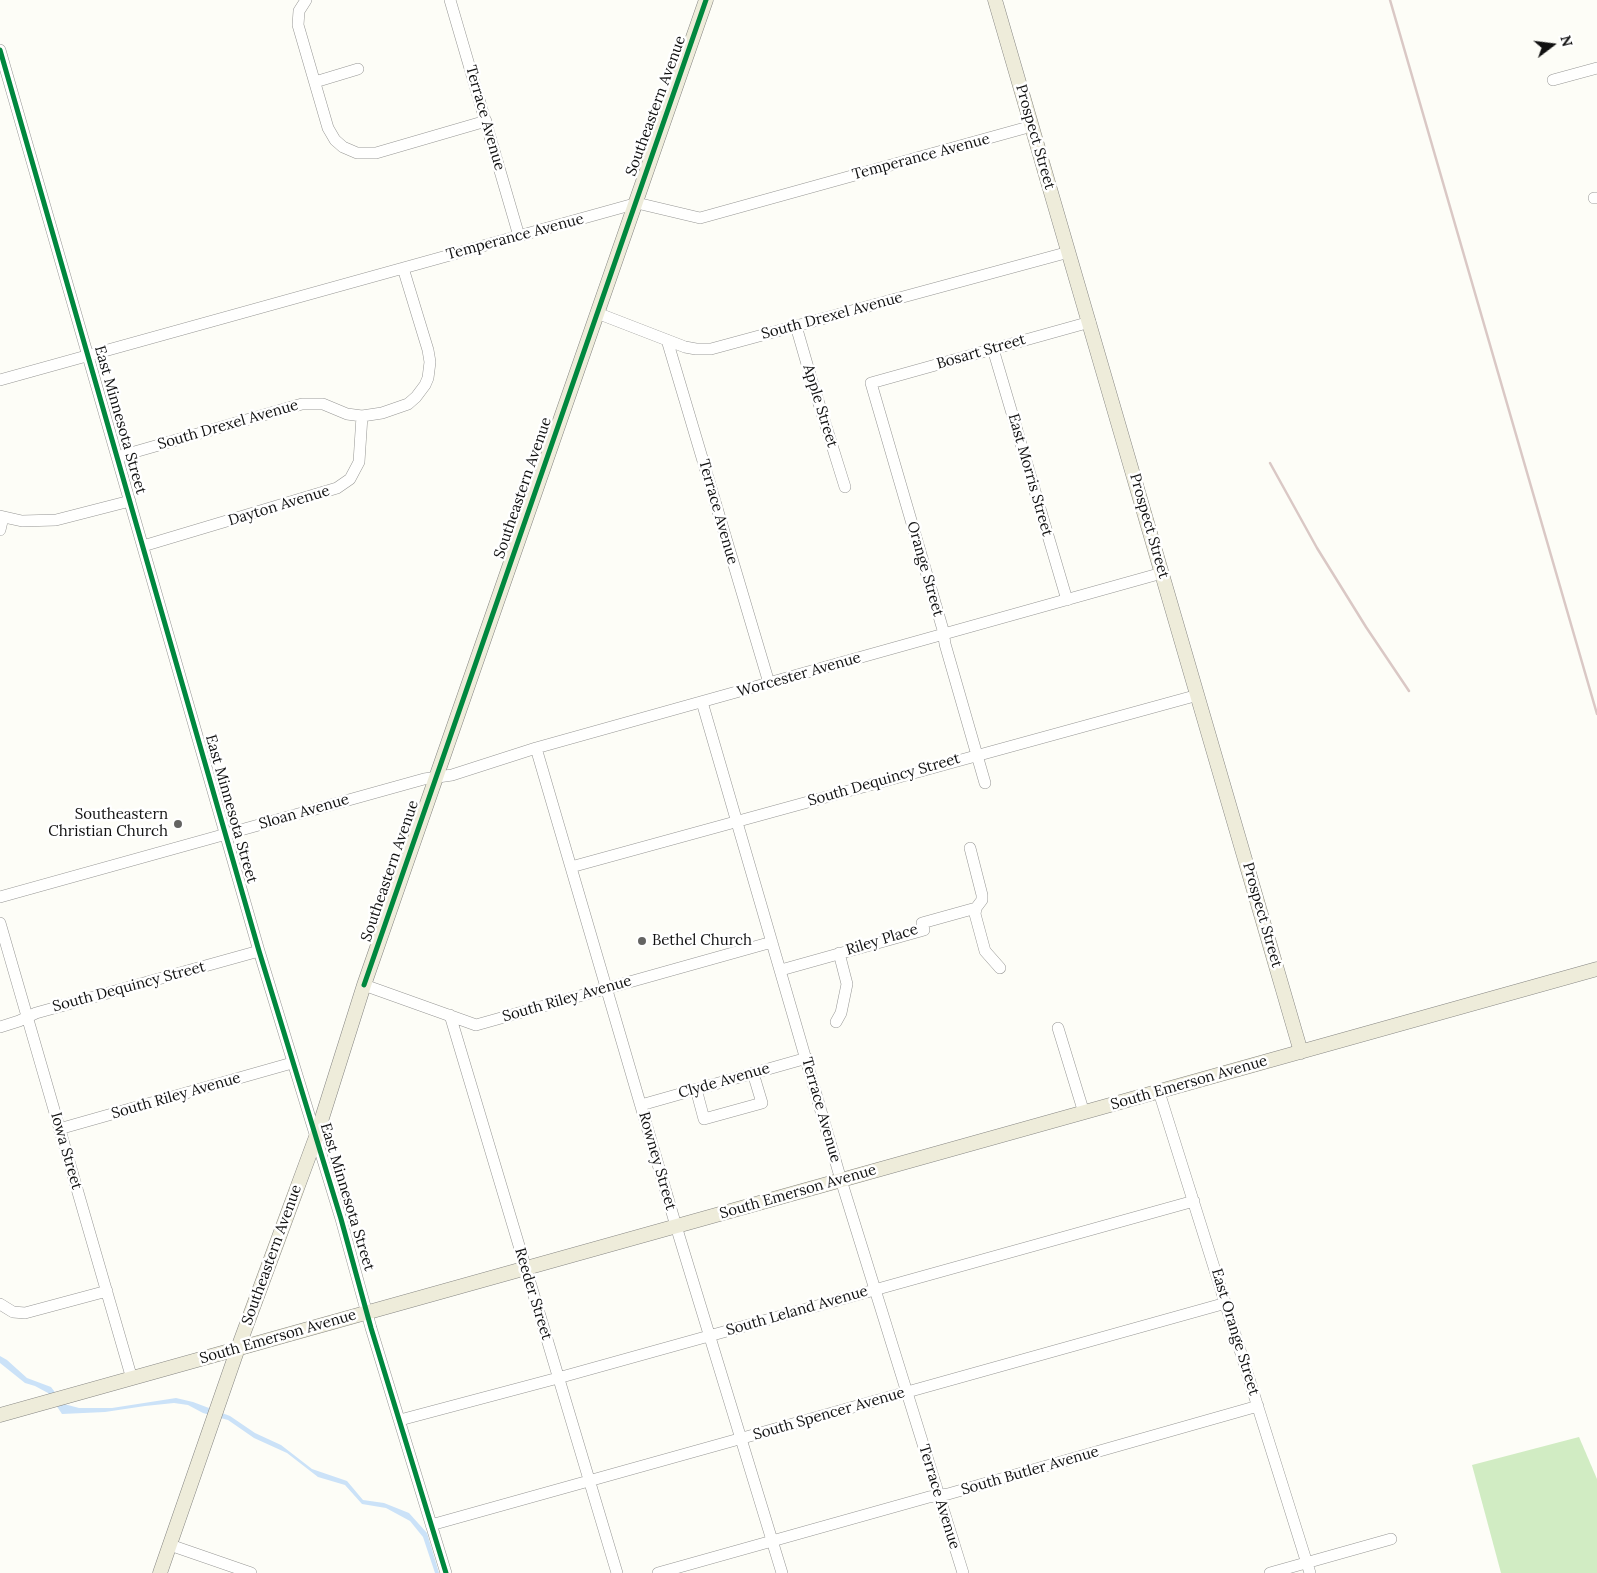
<!DOCTYPE html>
<style>
body{margin:0}
#map{position:relative;width:1597px;height:1573px;overflow:hidden;background:#fdfdf7;font-family:Lora,serif}
canvas{display:block}
.north{position:absolute;left:1527px;top:20px;width:50px;height:50px;-webkit-text-stroke:4px #fff;paint-order:stroke;rotate:75deg;font-size:14px;font-weight:700;line-height:20px;text-align:center;color:#111}
.north::after{content:'';display:block;margin:auto;width:18px;height:22px;background:#111;clip-path:polygon(50% 0,100% 100%,50% 72%,0 100%)}
</style>
<div id="map">
<canvas width="1597" height="1573"></canvas>
<div class="north">N</div>
</div>
<script>
const ctx = document.querySelector('canvas').getContext('2d');
ctx.lineJoin = 'round';
function fillPath(path, color) {
  ctx.fillStyle = color;
  ctx.fill(path, 'evenodd');
}
function poly(rows) {
  const path = new Path2D();
  for (const r of rows) {
    path.moveTo(r[0], r[1]);
    for (let i = 2; i < r.length; i += 2) path.lineTo(r[i], r[i + 1]);
  }
  return path;
}
function strokePath(path, color, width, dash) {
  ctx.strokeStyle = color;
  ctx.lineWidth = width;
  ctx.lineCap = dash ? 'butt' : 'round';
  ctx.setLineDash(dash || []);
  ctx.stroke(path);
}
function write(font, color, halo, rows, align = 'center') {
  ctx.font = font + ' Lora,serif';
  ctx.lineWidth = 5;
  ctx.setLineDash([]);
  ctx.textBaseline = 'middle';
  ctx.strokeStyle = halo;
  ctx.fillStyle = color;
  for (const [text, x, y, turn = 0] of rows) {
    ctx.save();
    ctx.translate(x, y);
    ctx.rotate((+turn || 0) * Math.PI / 180);
    ctx.textAlign = isNaN(turn) ? turn : align;
    if (halo) ctx.strokeText(text, 0, 0);
    ctx.fillText(text, 0, 0);
    ctx.restore();
  }
}
const forest = poly([
 [1579,1437,1597,1479,1597,1573,1501,1573,1472,1465]
]);
const water = poly([
 [0,1356,7,1360,27,1378,51,1387,64,1404,79,1408,112,1408,176,1398,193,1402,230,1416,255,1433,281,1445,312,1469,347,1481,363,1500,384,1503,409,1513,427,1533,439,1573,435,1573,423,1537,410,1521,386,1508,362,1504,345,1485,318,1477,287,1453,254,1438,228,1420,203,1413,188,1405,174,1403,145,1406,105,1412,62,1414,48,1393,35,1386,25,1383,0,1363]
]);
const minor = poly([
 [306,0,299,11,298,25,328,128,335,140,343,147,357,153,376,153,486,121],
 [450,0,519,236],
 [0,50,259,951,341,1219,371,1328,446,1573],
 [1553,80,1597,68],
 [315,82,358,69],
 [1594,198,1597,198],
 [597,313,685,347,696,349,711,349,1069,252],
 [796,326,811,378,845,487],
 [667,340,769,683],
 [993,349,1067,600],
 [0,380,634,204,641,204,700,218,1032,126],
 [117,457,302,404,323,404,347,414,362,416,382,413,408,404,416,397,425,385,428,378,430,362,428,350,403,268],
 [0,516,22,521,56,520,130,501],
 [0,530,3,517],
 [143,546,337,488,350,479,359,462,362,416],
 [702,702,841,1180,963,1573],
 [536,748,676,1226,782,1573],
 [985,783,945,644,943,630,871,383,1090,322],
 [970,848,982,895,982,900,976,908,975,914,985,951,1000,968],
 [571,867,1198,695],
 [0,897,424,779,452,775,536,748,1162,573],
 [0,923,132,1379],
 [781,970,924,930,922,923,976,908],
 [364,985,476,1025,772,942],
 [450,1015,617,1573],
 [836,1022,841,1013,847,984,839,953],
 [0,1027,19,1021,36,1013,259,951],
 [1058,1028,1084,1113],
 [696,1089,704,1119,762,1103,753,1073],
 [1159,1092,1310,1573],
 [641,1105,807,1058],
 [59,1129,292,1063],
 [0,1304,13,1312,25,1313,107,1291],
 [400,1420,558,1378,1194,1201],
 [431,1525,1226,1303],
 [170,1545,251,1573],
 [658,1573,929,1497,948,1494,1258,1406],
 [1270,1573,1391,1539]
]);
const major = poly([
 [995,0,1301,1052],
 [0,1415,1597,969],
 [160,1573,238,1348,316,1137,364,985,706,0]
]);
const rail = poly([
 [1390,0,1597,714],
 [1270,463,1317,548,1366,627,1409,691]
]);
const cycleway = poly([
 [0,50,259,951,341,1219,371,1328,446,1573],
 [364,985,706,0]
]);
const markers = [
 [178,824,5,"#646462"],
 [642,941,5,"#646462"]
];
const streetNames = [
 ["Southeastern Avenue",656,106,-70],
 ["Terrace Avenue",485,118,74],
 ["Prospect Street",1035,137,74],
 ["Temperance Avenue",921,157,-15],
 ["Temperance Avenue",515,237,-15],
 ["South Drexel Avenue",832,316,-15],
 ["Bosart Street",981,352,-16],
 ["Apple Street",820,406,73],
 ["East Minnesota Street",120,420,74],
 ["South Drexel Avenue",228,425,-16],
 ["East Morris Street",1030,475,74],
 ["Southeastern Avenue",523,488,-71],
 ["Dayton Avenue",279,506,-17],
 ["Terrace Avenue",718,512,74],
 ["Prospect Street",1149,526,74],
 ["Orange Street",925,569,74],
 ["Worcester Avenue",799,675,-16],
 ["South Dequincy Street",884,780,-16],
 ["East Minnesota Street",231,809,74],
 ["Sloan Avenue",304,812,-16],
 ["Southeastern Avenue",390,871,-71],
 ["Prospect Street",1262,915,74],
 ["Riley Place",882,940,-17],
 ["South Dequincy Street",129,987,-15],
 ["South Riley Avenue",567,999,-16],
 ["Clyde Avenue",724,1081,-16],
 ["South Emerson Avenue",1189,1083,-16],
 ["South Riley Avenue",176,1096,-16],
 ["Terrace Avenue",821,1110,74],
 ["Iowa Street",66,1151,74],
 ["Rowney Street",657,1161,74],
 ["South Emerson Avenue",798,1192,-16],
 ["East Minnesota Street",347,1197,73],
 ["Southeastern Avenue",272,1255,-70],
 ["Reeder Street",533,1294,73],
 ["South Leland Avenue",797,1311,-16],
 ["East Orange Street",1235,1332,73],
 ["South Emerson Avenue",278,1337,-16],
 ["South Spencer Avenue",829,1414,-16],
 ["South Butler Avenue",1030,1471,-16],
 ["Terrace Avenue",939,1497,73]
];
const poiNames = [
 ["Southeastern",168,815],
 ["Christian Church",168,832],
 ["Bethel Church",652,941,"left"]
];
fillPath(forest, '#d1ecc3');
fillPath(water, '#cbe2f8');
strokePath(minor, '#979795', 12);
strokePath(major, '#858582', 15);
strokePath(minor, '#fffffe', 11);
strokePath(major, '#eeecda', 14);
strokePath(rail, '#dac8c5', 2.5);
strokePath(cycleway, '#00873e', 5);
for (const [x, y, r, color] of markers) {
  const dot = new Path2D();
  dot.arc(x, y, r, 0, 2 * Math.PI);
  ctx.fillStyle = color;
  ctx.fill(dot);
  strokePath(dot, '#fff', 2);
}
write('15px', '#111', '#fff', streetNames);
write('15px', '#111', '#fff', poiNames, 'right');
</script>
